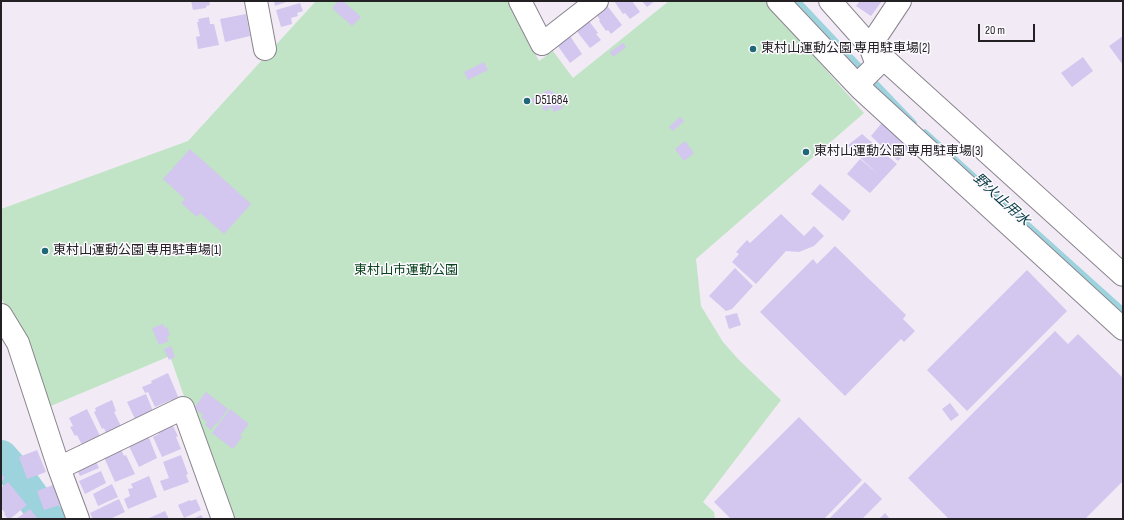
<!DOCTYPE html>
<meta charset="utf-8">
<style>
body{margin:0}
#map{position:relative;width:1124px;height:520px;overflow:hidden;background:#f2ebf6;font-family:"Sofia Sans Condensed",sans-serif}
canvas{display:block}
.frame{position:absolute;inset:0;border:2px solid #242125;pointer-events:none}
.scale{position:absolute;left:978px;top:24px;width:57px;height:18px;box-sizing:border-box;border:2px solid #242125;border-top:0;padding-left:5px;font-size:12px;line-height:14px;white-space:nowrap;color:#242125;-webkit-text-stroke:3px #fdfaff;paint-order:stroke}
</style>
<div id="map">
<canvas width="1124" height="520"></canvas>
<div class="frame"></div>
<div class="scale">20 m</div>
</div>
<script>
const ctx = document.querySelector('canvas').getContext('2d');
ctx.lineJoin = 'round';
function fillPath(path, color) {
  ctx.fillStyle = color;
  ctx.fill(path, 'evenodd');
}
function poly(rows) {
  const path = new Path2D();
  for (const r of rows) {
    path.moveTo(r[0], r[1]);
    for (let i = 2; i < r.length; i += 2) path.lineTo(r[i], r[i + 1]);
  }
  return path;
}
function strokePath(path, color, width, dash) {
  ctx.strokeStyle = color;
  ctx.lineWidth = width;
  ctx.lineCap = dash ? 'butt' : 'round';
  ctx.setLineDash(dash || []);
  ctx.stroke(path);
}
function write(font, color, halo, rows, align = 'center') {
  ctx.font = font + ' "Sofia Sans Condensed","Noto Sans JP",sans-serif';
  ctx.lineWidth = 3;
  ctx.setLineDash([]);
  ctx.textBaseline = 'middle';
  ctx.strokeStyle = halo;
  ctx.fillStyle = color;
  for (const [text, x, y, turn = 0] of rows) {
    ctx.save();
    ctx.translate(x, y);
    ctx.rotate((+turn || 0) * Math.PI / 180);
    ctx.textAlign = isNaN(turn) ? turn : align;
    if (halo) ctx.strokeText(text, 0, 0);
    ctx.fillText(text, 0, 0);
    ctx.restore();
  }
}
const green = poly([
 [316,1,508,1,539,61,553,51,573,78,669,1,765,1,864,113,696,259,701,306,723,342,739,360,781,400,703,502,714,512,715,519,227,519,170,356,46,408,27,340,1,298,1,209,188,141]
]);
const stream = poly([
 [798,1,864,71],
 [870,77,914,123],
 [925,132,1123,310]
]);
const river = poly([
 [1,457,15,473,48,519]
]);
const building = poly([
 [191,1,209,1,210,5,206,6,206,8,193,10],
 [274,1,289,1,275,6],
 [338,1,343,1,361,17,352,26,332,8],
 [614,1,632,1,640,12,630,19,625,13,623,14],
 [642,1,655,1,647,7],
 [860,1,882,1,871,16,856,6],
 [300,3,303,11,297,13,298,16,291,18,292,24,281,27,276,10],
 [605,3,622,25,611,34,608,30,606,31,599,21,600,20,594,11],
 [246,14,250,36,225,42,220,19],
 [209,17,210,24,214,24,219,45,198,49,196,37,200,36,197,22,199,22,198,19],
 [586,17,598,33,596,34,601,40,590,48,575,29],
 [568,33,582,54,570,63,555,42],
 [1123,36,1123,65,1109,46],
 [623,43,626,47,613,57,610,52],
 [1083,57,1093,71,1072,87,1061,73],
 [484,62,488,70,468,80,464,72],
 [548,90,555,93,563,108,554,112,552,108,549,107,548,111,542,109,544,104,539,103,535,105,531,99],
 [680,117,684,121,673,131,669,127],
 [885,119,913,144,898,161,871,136],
 [862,134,897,164,870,193,847,174,860,159,878,174,847,146],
 [685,141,694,153,684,161,675,149],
 [190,149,251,204,224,234,200,213,197,217,181,203,185,199,163,179],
 [820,184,851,211,843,221,811,194],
 [781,214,804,236,814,226,824,236,814,246,799,252,786,251,756,284,732,262,739,254,736,252,747,240,750,243],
 [835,246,906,315,903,319,915,331,904,342,901,339,845,396,760,312,813,259,817,264],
 [735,268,753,286,732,309,726,311,709,296],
 [1027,270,1067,311,967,411,927,370],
 [737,313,741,325,729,329,725,316],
 [163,324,165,328,167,327,170,335,167,337,169,341,159,345,152,328],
 [1055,331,1068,344,1078,334,1123,378,1123,481,1085,519,949,519,908,478],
 [171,346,175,357,169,360,164,349],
 [168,373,180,401,173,404,171,400,155,407,148,392,145,393,142,387,152,383,151,381],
 [206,392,228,409,217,424,216,423,211,430,205,425,207,422,201,417,203,415,194,408],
 [146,394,153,411,135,419,127,402],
 [112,400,116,411,114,412,121,426,106,433,104,428,102,429,94,412,96,411,95,408],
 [950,403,959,415,951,421,942,409],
 [87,409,100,436,82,445,77,435,75,436,70,427,73,426,69,418],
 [230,409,249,424,240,435,242,437,233,449,212,433],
 [799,417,862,480,824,519,731,519,714,502],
 [171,422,178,436,176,437,181,449,162,457,153,437,159,434,157,429],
 [147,433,157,458,139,467,129,446],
 [120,447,124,456,126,455,135,474,115,482,103,455],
 [37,450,46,472,27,479,19,457],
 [181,455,188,474,186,475,189,482,164,491,160,481,169,478,163,462],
 [94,457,99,468,80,476,75,466],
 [101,471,106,483,85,494,79,481],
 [1,473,5,478,1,482],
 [149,476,157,497,128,509,124,499,130,496,128,489,133,488,131,484],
 [8,482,27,505,10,519,8,519,4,514,5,513,1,508,1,488],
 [865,482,882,499,862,519,829,519],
 [112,484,118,497,98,506,93,494],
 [53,485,60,505,44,510,37,491],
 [119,499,125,512,110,519,93,519,90,513],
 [196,499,201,510,184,518,178,505,190,500,191,501],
 [30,509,38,519,16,519],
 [165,511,169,519,147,519],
 [885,513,890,519,879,519],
 [201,515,204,519,193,519]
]);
const minor = poly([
 [256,1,265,49],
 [520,1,542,44,597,1],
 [778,1,861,89,1123,329],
 [830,1,870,46,1123,275],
 [861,89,863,79,877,65,870,46,900,1],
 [1,315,18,343,59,468,78,519],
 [59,468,183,408,223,519]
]);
const markers = [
 [753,49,4,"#216877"],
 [527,101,4,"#216877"],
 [806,152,4,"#216877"],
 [45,251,4,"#216877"]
];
const poiNames = [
 ["東村山運動公園 専用駐車場(2)",761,49],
 ["D51684",535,101],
 ["東村山運動公園 専用駐車場(3)",814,152],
 ["東村山運動公園 専用駐車場(1)",53,251]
];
const parkNames = [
 ["東村山市運動公園",406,271]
];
const waterNames = [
 ["野火止用水",1001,200,42]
];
fillPath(green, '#c0e4c5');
strokePath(stream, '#9cd3dd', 5.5);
strokePath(river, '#9cd3dd', 34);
fillPath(building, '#d3c6ef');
strokePath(minor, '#8a848e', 24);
strokePath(minor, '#fff', 22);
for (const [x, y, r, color] of markers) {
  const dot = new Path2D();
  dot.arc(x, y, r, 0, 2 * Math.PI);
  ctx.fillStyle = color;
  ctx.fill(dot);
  strokePath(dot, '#fdfaff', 1.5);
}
write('13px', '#242125', '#fdfaff', poiNames, 'left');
write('13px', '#09431c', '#fdfaff', parkNames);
write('italic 14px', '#023840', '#fdfaff', waterNames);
</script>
